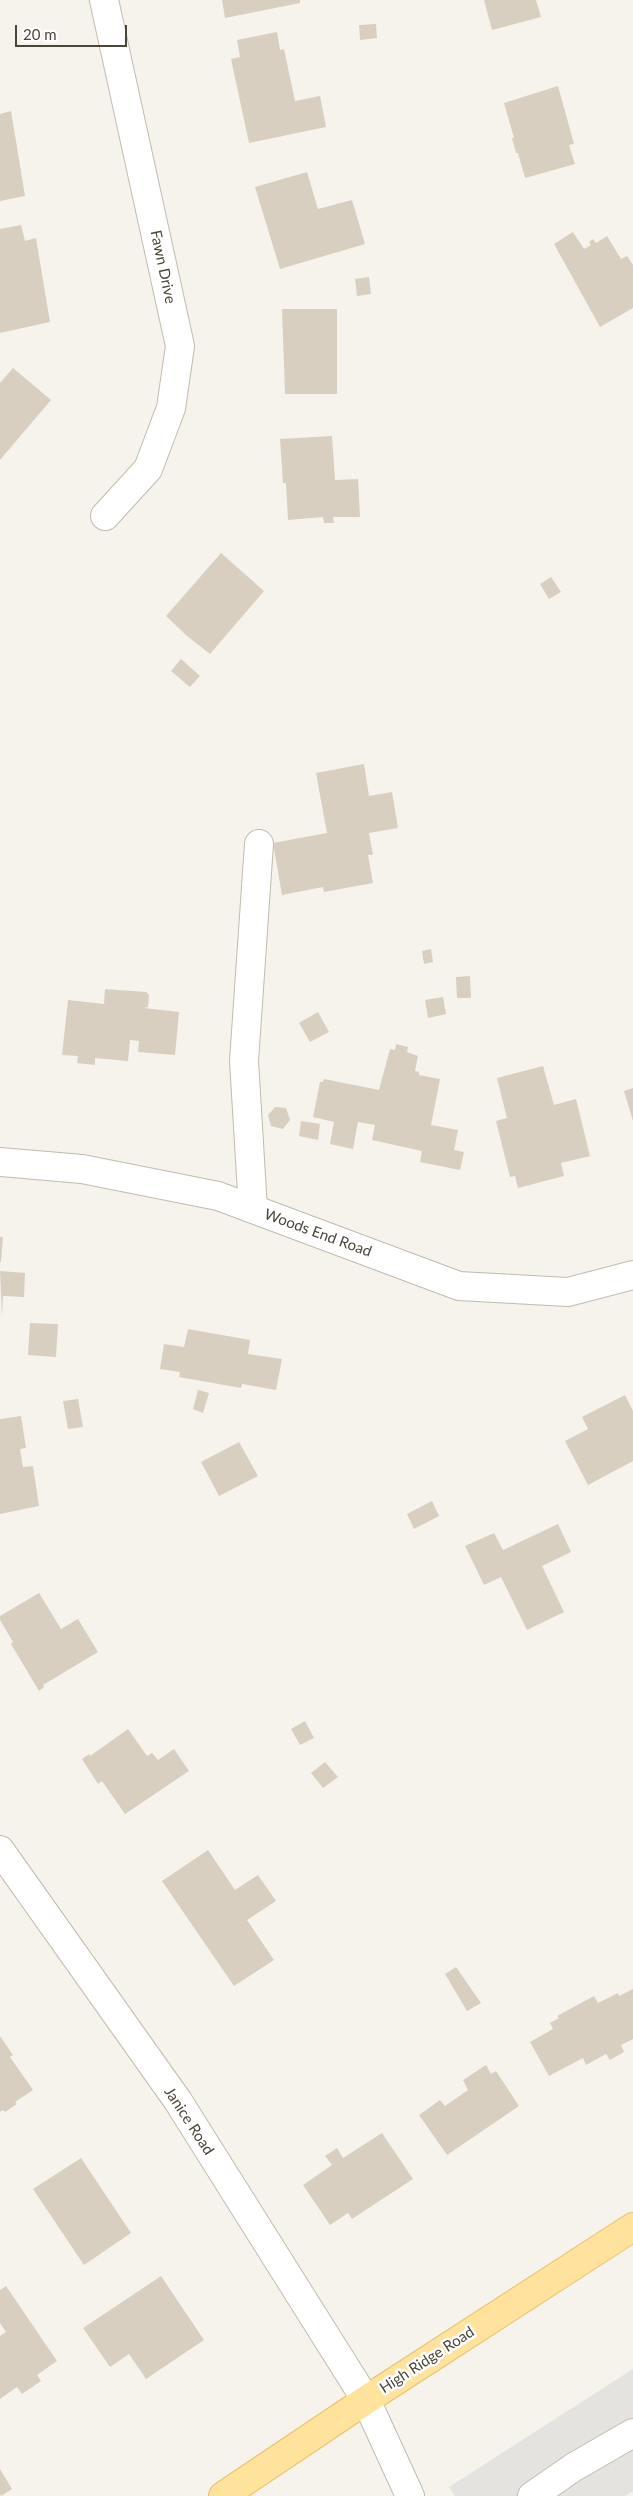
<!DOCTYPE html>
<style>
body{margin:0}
#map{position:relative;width:633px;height:2496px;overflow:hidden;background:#f6f3ec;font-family:Lato,sans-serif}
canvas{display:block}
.scale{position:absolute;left:15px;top:25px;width:112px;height:22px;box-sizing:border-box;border:2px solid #4b4439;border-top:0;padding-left:6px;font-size:15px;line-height:18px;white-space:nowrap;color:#4b4439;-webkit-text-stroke:4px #fff;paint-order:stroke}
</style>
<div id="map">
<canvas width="633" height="2496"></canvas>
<div class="scale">20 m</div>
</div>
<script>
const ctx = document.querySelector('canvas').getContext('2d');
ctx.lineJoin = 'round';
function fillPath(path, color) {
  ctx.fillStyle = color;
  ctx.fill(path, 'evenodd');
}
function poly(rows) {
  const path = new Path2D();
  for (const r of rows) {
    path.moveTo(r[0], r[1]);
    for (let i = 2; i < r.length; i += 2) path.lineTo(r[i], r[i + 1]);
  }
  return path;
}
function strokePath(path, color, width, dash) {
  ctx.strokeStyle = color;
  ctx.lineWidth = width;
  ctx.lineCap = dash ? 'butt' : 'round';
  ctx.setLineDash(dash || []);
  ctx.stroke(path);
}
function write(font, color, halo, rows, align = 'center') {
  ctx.font = font + ' Lato,sans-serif';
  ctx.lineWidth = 5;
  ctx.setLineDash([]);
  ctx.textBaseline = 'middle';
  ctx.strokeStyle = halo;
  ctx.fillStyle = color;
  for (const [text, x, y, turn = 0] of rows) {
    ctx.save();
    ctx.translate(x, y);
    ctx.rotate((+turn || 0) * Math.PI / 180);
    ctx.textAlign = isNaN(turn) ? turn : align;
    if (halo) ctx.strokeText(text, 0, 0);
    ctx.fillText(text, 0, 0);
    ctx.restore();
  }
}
const parking = poly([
 [633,2369,633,2491,625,2496,455,2496,449,2487]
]);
const building = poly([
 [222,0,300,0,300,3,225,18],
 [484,0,536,0,541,17,492,30],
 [376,24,377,38,360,40,359,25],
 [277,32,280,50,284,49,295,101,320,96,326,127,249,143,231,59,240,57,237,40],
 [558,86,574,144,569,145,575,164,525,178,518,153,516,153,512,138,514,138,504,103],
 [11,111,25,196,0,201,0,114],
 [307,172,318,209,352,200,365,244,280,269,255,187],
 [21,225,25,241,36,238,50,322,0,333,0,229],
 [573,232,584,249,591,245,589,242,593,239,596,243,607,236,621,259,627,256,633,265,633,308,600,327,554,244],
 [369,277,371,294,357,296,355,279],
 [282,309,337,309,337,394,285,394],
 [13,368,51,400,0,460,0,383],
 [332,436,335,480,358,479,360,517,333,517,334,523,324,523,323,517,288,520,286,483,283,483,280,439],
 [221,553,264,591,210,654,187,636,166,616],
 [551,577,561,592,549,599,540,584],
 [181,659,200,676,190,687,171,671],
 [364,764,369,796,392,792,398,828,369,833,373,855,368,855,373,883,324,892,323,887,282,895,273,843,327,833,316,773],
 [431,949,433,962,424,964,422,951],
 [470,976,471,998,457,998,456,977],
 [105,989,146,992,149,995,148,1007,144,1008,179,1012,175,1055,138,1052,139,1041,130,1040,128,1061,95,1058,95,1065,77,1063,78,1056,62,1055,68,1000,104,1004],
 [443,997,446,1014,428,1018,425,1000],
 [318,1012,329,1032,310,1042,299,1023],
 [396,1044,408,1047,407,1052,418,1056,415,1071,419,1072,419,1075,440,1079,431,1125,458,1130,454,1150,464,1152,460,1170,420,1162,422,1151,372,1140,375,1125,358,1122,353,1149,330,1144,334,1122,313,1117,320,1082,323,1082,324,1079,379,1090,390,1049,395,1050],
 [543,1066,554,1105,576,1099,590,1156,561,1163,564,1176,518,1188,515,1176,510,1177,496,1121,507,1118,497,1078],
 [633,1088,633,1121,624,1091],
 [275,1107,286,1108,290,1120,283,1129,271,1126,268,1115],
 [301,1121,320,1124,318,1140,299,1136],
 [0,1237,3,1237,1,1262,0,1262],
 [0,1271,25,1273,24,1297,3,1296,2,1317],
 [30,1323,58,1324,56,1357,28,1355],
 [188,1329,250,1340,248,1354,282,1359,276,1390,242,1384,241,1388,179,1377,180,1372,160,1369,164,1344,184,1347],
 [198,1390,209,1393,203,1413,193,1409],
 [625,1395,633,1411,633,1461,588,1485,565,1441,588,1429,582,1417],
 [78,1399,83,1427,68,1429,63,1401],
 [21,1416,26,1448,20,1449,23,1467,33,1466,39,1506,0,1514,0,1419],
 [239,1442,258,1476,219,1496,201,1462],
 [432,1501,439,1516,414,1529,407,1514],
 [558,1524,571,1552,542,1566,564,1612,527,1630,501,1577,484,1585,465,1546,494,1533,503,1550],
 [39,1593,61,1629,78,1619,98,1652,43,1685,44,1687,39,1691,11,1644,13,1642,0,1620,0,1616],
 [305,1721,314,1738,300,1745,291,1729],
 [128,1729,147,1756,152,1753,158,1760,174,1749,189,1771,125,1814,102,1781,98,1784,82,1759,89,1754,90,1756],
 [325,1762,338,1777,323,1788,311,1773],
 [208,1850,235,1890,258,1875,276,1901,247,1920,274,1960,234,1986,162,1881],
 [456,1967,481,2003,467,2011,445,1974],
 [633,1989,633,2039,621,2045,624,2052,610,2060,606,2054,586,2065,583,2058,549,2076,530,2042,553,2029,550,2023,559,2018,557,2016,594,1996,598,2003,618,1993,619,1996],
 [0,2036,13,2055,10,2057,33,2090,15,2102,17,2104,5,2112,3,2110,0,2112],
 [486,2065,491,2074,496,2071,519,2106,447,2155,419,2115,440,2100,445,2106,468,2090,463,2080],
 [382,2133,413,2179,352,2219,348,2213,330,2225,303,2185,332,2165,325,2156,337,2148,343,2158],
 [81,2158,131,2233,84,2265,33,2189],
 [161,2276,204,2340,146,2379,129,2354,110,2367,83,2328],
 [6,2286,57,2361,37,2375,41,2381,22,2394,17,2387,0,2399,0,2336,6,2332,0,2323,0,2290],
 [0,2469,12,2489,1,2496,0,2494]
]);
const minor = poly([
 [104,0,180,346,171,408,148,469,105,516],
 [0,1162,82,1169,218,1196,459,1286,568,1292,633,1275],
 [253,1209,244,1061,259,844],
 [0,1850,178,2101,366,2400,410,2496],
 [532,2496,574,2467,633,2433]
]);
const major = poly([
 [223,2496,366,2400,633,2227]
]);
const streetNames = [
 ["Fawn Drive",163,267,78],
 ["Woods End Road",318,1233,20],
 ["Janice Road",189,2121,57],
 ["High Ridge Road",427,2360,-33]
];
fillPath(parking, '#e5e3e0');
fillPath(building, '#d8cfc1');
strokePath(minor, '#c2bbae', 30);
strokePath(major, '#e6c16a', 30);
strokePath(minor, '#fff', 28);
strokePath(major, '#ffe39c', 28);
write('15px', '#4b4439', '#fff', streetNames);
</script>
